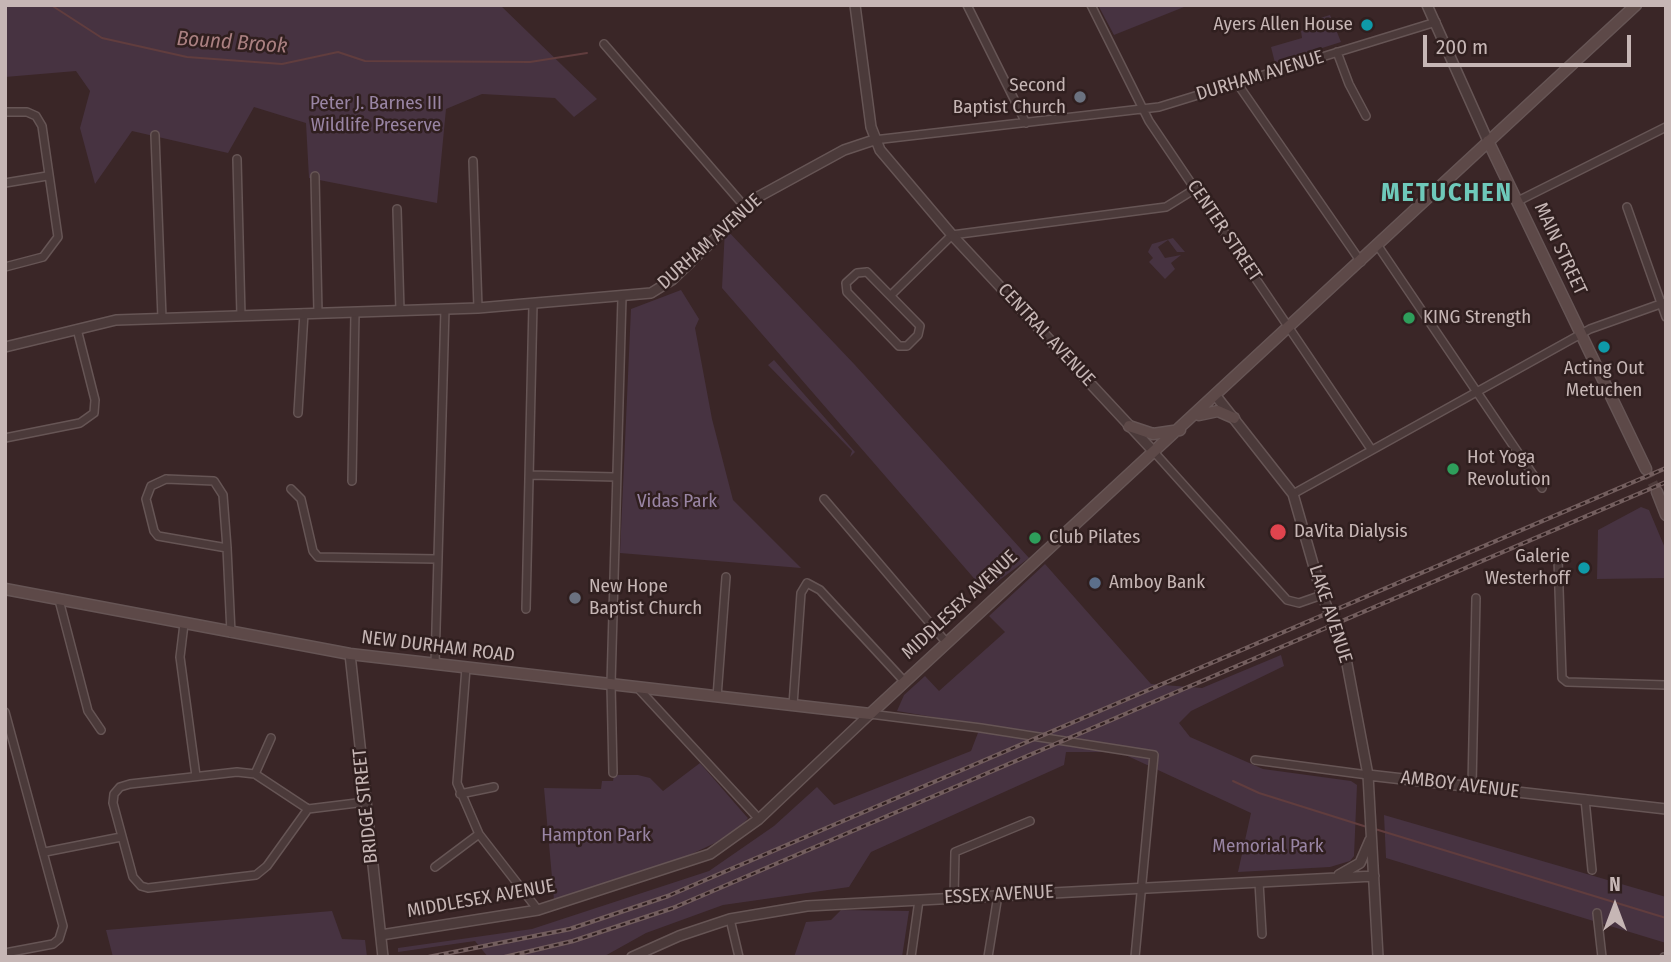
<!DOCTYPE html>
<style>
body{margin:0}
#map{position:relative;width:1671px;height:962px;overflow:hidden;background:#3a2627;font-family:"Fira Sans Condensed",sans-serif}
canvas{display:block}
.frame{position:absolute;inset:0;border:7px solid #c6b6b5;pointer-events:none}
.north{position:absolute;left:1580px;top:871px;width:70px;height:70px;-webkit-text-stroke:5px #301f1f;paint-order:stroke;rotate:0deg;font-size:19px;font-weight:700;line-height:28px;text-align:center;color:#c6b6b5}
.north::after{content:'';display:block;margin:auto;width:24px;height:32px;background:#c6b6b5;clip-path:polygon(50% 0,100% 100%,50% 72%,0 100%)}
.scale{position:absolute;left:1423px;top:35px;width:208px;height:32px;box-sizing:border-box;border:4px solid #c6b6b5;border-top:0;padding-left:9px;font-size:21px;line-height:24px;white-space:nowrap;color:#c6b6b5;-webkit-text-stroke:5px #301f1f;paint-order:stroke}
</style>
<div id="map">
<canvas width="1671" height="962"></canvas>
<div class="frame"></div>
<div class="north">N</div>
<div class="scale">200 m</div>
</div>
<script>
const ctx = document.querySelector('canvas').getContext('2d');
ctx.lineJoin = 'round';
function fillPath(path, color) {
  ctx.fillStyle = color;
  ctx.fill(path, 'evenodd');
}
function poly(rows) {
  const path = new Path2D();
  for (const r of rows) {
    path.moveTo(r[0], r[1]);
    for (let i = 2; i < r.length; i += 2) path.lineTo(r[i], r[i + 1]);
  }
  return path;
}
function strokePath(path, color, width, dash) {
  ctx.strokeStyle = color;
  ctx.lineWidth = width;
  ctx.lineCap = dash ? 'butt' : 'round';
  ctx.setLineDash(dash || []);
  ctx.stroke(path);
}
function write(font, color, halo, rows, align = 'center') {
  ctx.font = font + ' "Fira Sans Condensed",sans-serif';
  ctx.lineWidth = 5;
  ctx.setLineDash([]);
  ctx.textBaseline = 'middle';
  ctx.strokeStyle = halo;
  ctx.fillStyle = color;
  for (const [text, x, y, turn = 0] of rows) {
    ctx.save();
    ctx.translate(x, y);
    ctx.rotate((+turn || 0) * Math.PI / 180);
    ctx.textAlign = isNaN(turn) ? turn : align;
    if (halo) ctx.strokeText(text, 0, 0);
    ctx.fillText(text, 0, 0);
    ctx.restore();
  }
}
const green = poly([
 [5,5,500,5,597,99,574,117,555,98,482,94,446,109,437,203,309,178,306,123,254,107,228,153,132,131,95,184,80,128,90,91,76,71,5,77],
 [1098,5,1189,5,1114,35],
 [1330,15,1341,42,1275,63,1271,47,1302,38,1301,31,1318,26,1317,19],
 [725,228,855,365,1029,558,985,591,722,288],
 [1173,238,1185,252,1177,252,1168,240,1158,247,1165,258,1181,255,1171,263,1175,269,1165,279,1149,262,1153,258,1148,252,1152,244],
 [681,290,699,319,695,328,712,419,733,500,801,568,620,553,631,309],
 [774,360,855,452,850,457,852,451,768,365],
 [1641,507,1649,510,1665,548,1666,578,1597,579,1598,530],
 [1045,564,1151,684,1202,688,1281,655,1284,666,1191,711,1179,723,1190,737,1263,769,1351,781,1357,785,1354,856,1350,861,1330,867,1238,872,1251,813,1119,752,1066,752,1064,765,871,852,849,887,723,905,646,933,603,957,488,957,475,941,398,952,398,948,532,929,709,871,774,826,817,787,834,805,971,751,981,725,897,711,904,695,925,676,939,691,1005,632,989,616],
 [700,763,746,816,748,818,743,824,715,843,681,859,554,900,544,788,601,789,602,781,613,781,614,775,638,775,650,778,663,791],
 [1384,815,1666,897,1666,943,1386,858],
 [841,910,909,911,902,957,794,957,806,922,831,920],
 [332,911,342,939,365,940,367,957,113,957,106,930]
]);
const stream = poly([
 [51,5,102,38,187,57,282,64,338,52,365,61,530,62,587,53],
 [1233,781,1259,793,1367,827],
 [1375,829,1666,918]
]);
const secondaryTunnel = poly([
 [1646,469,1657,492]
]);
const minor = poly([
 [967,5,1026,123],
 [1091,5,1149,121,1371,449],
 [604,44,745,207],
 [1337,52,1349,84,1366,116],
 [1237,83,1361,262],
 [5,112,27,112,36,116,42,126,58,237,43,257,5,267],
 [155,135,162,318],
 [874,140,1159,107,1436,22],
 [237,159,241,316],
 [473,161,478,308],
 [315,176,318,313],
 [5,183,47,176],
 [1518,201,1666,127],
 [1627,207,1666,317],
 [397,209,400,311],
 [1378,246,1542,488],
 [867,272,920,326,918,335,907,346,899,346,847,292,846,283,857,273,867,272],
 [891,295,952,235,1166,207,1195,189],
 [298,413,304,313],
 [5,438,80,423,94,413,95,400,77,329],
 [1155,453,1287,600,1299,603,1322,595],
 [531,475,616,477],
 [166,479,214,481,223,495,227,548,158,536,154,531,146,499,151,486,166,479],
 [352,481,355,313],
 [291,489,301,499,313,551,318,557,437,559],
 [1293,494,1590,329,1666,302],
 [824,499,946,642],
 [227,548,231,633],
 [1558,559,1562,678,1567,682,1666,685],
 [59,600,88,711,101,730],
 [526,609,533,304],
 [184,624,180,657,196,776],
 [435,664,445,309],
 [466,668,457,783,479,834,538,910],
 [637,687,759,819],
 [717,697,726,577],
 [793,705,801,593,807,583,820,590,904,681],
 [5,712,63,926,59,939,53,944,5,953],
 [870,714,981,728,1154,755,1135,957],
 [1255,760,1368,775],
 [613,773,611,684,622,297],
 [255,774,271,738],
 [1472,786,1476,598],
 [460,794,494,787],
 [1585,799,1592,870],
 [308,809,267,866,256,875,148,888,141,886,133,877,113,803,114,794,120,787,130,784,237,772,255,774,308,809,365,802],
 [45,852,121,837],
 [435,867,479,834],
 [1259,882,1262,934],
 [954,898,955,852,1030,821],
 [1597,913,1602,957],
 [730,919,739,957],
 [911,957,919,900],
 [988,957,998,895],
 [1664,957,1666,957]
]);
const tertiary = poly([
 [855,5,871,127,880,150,952,235,1155,453],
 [1427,5,1488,141],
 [5,347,116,320,478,308,651,293,672,280,758,197,844,150,874,140],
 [1216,396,1293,494,1322,595,1344,648,1368,775,1378,957],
 [350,654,383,957],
 [1368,775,1666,809],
 [1339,875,1360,863,1370,840],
 [381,935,538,910,710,854,759,819,870,714],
 [632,957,679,936,730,919,807,906,1374,876]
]);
const secondary = poly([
 [1488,141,1646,469],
 [1199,415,1218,411,1234,418],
 [1129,426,1153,434,1180,430],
 [1657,492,1666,515],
 [5,589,350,654,870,714,1636,5]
]);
const rail = poly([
 [429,957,570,929,668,896,1666,468],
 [505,957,573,941,673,908,1666,482]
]);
const markers = [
 [1367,25,7,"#0f9aa8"],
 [1080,97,7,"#6b7280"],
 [1409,318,7,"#2e9e5b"],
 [1604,347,7,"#0f9aa8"],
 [1453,469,7,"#2e9e5b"],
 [1278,532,9,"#e0444e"],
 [1035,538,7,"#2e9e5b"],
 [1584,568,7,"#0f9aa8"],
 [1095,583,7,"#5c6f8a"],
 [575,598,7,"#6b7280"]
];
const poiNames = [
 ["Ayers Allen House",1353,25,"right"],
 ["Second",1066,86,"right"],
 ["Baptist Church",1066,108,"right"],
 ["KING Strength",1423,318],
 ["Acting Out",1604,369,"center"],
 ["Metuchen",1604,391,"center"],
 ["Hot Yoga",1467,458],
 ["Revolution",1467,480],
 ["DaVita Dialysis",1294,532],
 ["Club Pilates",1049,538],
 ["Galerie",1570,557,"right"],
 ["Westerhoff",1570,579,"right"],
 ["Amboy Bank",1109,583],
 ["New Hope",589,587],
 ["Baptist Church",589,609]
];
const streetNames = [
 ["DURHAM AVENUE",1260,76,-17],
 ["CENTER STREET",1224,231,56],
 ["DURHAM AVENUE",710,242,-42],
 ["MAIN STREET",1560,249,65],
 ["CENTRAL AVENUE",1046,335,47],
 ["MIDDLESEX AVENUE",960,605,-43],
 ["LAKE AVENUE",1330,614,72],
 ["NEW DURHAM ROAD",438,647,7],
 ["AMBOY AVENUE",1460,785,7],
 ["BRIDGE STREET",366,806,-96],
 ["ESSEX AVENUE",999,895,-3],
 ["MIDDLESEX AVENUE",481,899,-10]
];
const parkNames = [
 ["Peter J. Barnes III",376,104],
 ["Wildlife Preserve",376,126],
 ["Vidas Park",677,502],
 ["Hampton Park",596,836],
 ["Memorial Park",1268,847]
];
const waterNames = [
 ["Bound Brook",232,43,4]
];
const districtNames = [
 ["METUCHEN",1447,194]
];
fillPath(green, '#473341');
strokePath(stream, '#613d3e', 2);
strokePath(secondaryTunnel, '#4f3c3c', 10, [10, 5]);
strokePath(minor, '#655', 10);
strokePath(tertiary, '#655', 12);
strokePath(secondary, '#655', 13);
strokePath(minor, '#4b3a3a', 7);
strokePath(tertiary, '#4b3a3a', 9);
strokePath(secondary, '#5d4948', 10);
strokePath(rail, '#735e5e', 4.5);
strokePath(rail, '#301f1f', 2, [5]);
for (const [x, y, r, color] of markers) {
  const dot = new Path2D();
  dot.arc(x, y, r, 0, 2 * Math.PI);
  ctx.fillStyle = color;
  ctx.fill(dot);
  strokePath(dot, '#301f1f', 2.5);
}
write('19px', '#c6b6b5', '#301f1f', poiNames, 'left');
write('19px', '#c6b6b5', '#301f1f', streetNames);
write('19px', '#9985a4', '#301f1f', parkNames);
write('italic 21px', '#aa8081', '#301f1f', waterNames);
ctx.letterSpacing = '2px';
write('bold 26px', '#6ec9ba', '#301f1f', districtNames);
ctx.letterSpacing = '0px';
</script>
